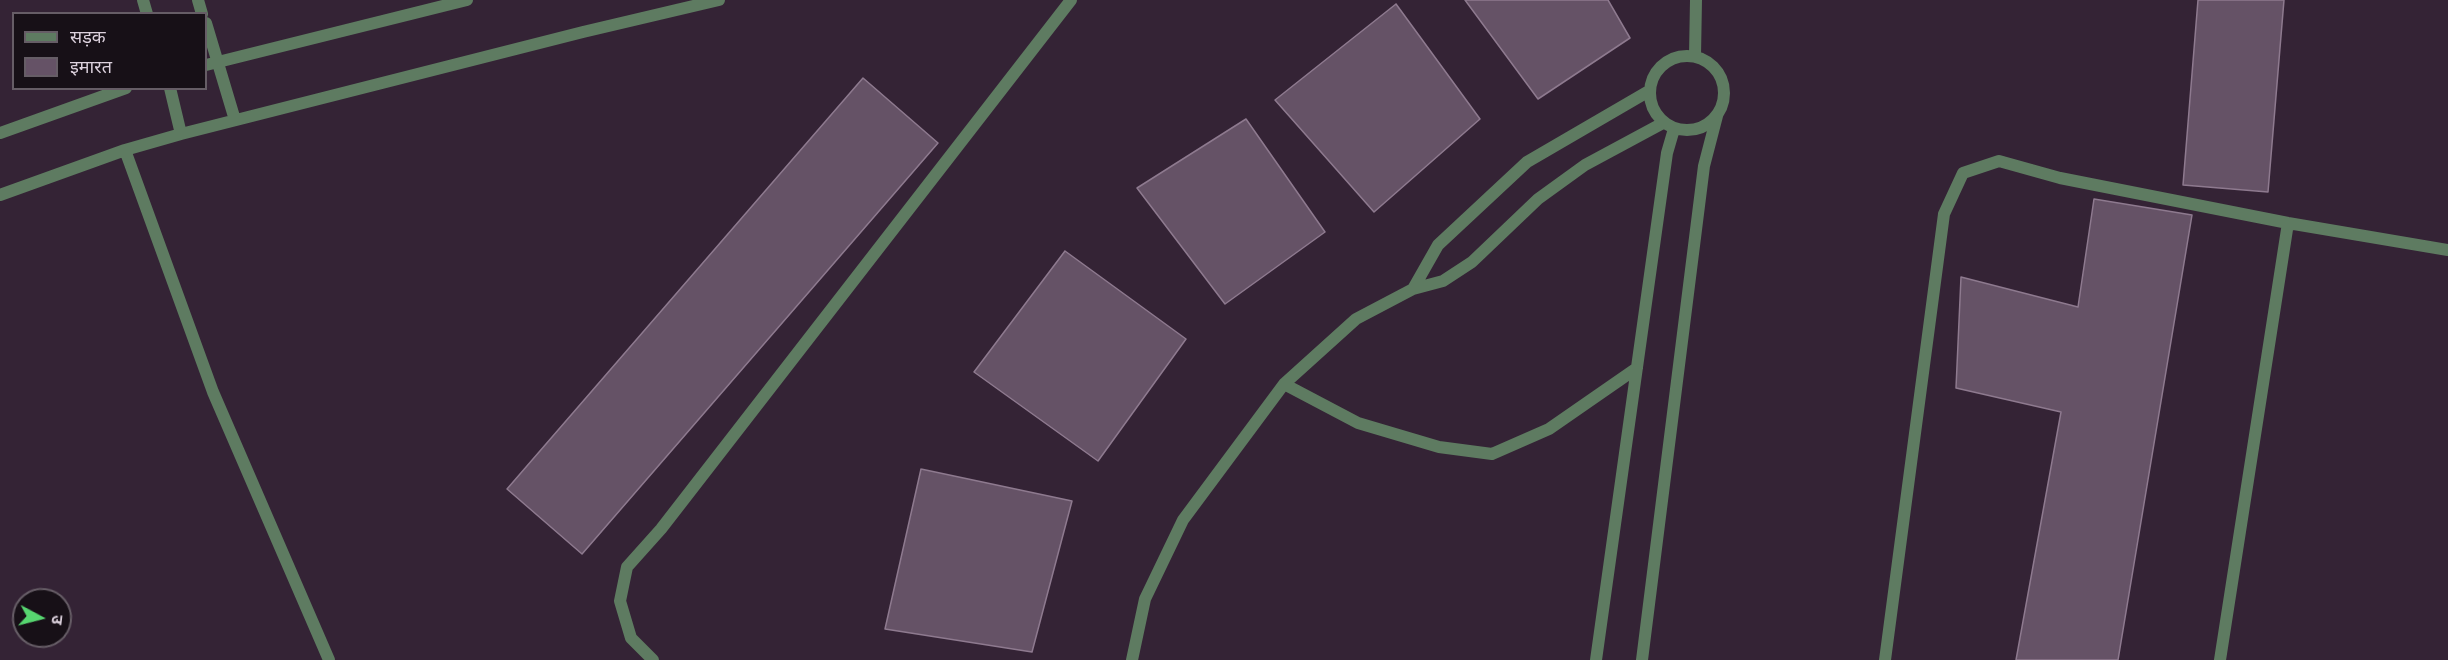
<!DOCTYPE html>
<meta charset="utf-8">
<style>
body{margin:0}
#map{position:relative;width:2448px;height:660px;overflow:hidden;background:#342335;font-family:"IBM Plex Sans","Noto Sans Devanagari",sans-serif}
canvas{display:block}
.legend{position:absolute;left:12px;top:12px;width:195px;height:78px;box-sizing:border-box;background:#171017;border:2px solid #665d66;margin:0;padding:8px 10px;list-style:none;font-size:18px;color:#dcd1dd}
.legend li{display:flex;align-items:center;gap:12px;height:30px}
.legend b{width:30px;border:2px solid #665d66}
.north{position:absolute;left:12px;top:588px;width:60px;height:60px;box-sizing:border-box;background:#171017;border:2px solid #665d66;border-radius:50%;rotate:97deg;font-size:16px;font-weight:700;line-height:24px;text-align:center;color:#dcd1dd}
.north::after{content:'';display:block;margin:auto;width:21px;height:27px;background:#57d570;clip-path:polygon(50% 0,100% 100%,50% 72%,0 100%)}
</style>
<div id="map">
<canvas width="2448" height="660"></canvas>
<ul class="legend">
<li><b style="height:8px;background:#5e7b61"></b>सड़क</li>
<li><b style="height:16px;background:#655266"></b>इमारत</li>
</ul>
<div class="north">उ</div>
</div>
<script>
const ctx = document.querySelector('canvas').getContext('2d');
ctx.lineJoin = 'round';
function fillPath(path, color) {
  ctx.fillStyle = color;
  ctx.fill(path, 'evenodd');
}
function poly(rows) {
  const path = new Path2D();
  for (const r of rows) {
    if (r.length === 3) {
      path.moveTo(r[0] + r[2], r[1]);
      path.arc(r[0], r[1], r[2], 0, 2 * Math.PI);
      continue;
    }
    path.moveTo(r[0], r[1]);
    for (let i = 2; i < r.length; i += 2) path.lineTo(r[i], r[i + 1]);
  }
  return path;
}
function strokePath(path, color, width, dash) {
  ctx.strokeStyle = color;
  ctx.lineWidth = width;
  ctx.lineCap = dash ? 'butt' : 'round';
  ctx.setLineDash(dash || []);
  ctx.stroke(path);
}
const building = poly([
 [1465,0,1608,0,1630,38,1538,99,1465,0],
 [2198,0,2284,0,2268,192,2183,185,2198,0],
 [1396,4,1480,119,1374,212,1275,100,1396,4],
 [863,78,938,143,582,554,507,489,863,78],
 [1246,119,1325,232,1225,304,1137,188,1246,119],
 [2094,199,2192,215,2118,660,2016,660,2061,412,1956,388,1961,277,2078,307,2094,199],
 [1065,251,1186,339,1098,461,974,372,1065,251],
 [921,469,1072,501,1032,652,885,629,921,469]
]);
const minor = poly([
 [143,0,147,14],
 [198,0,202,14],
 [206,23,235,120],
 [1687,93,37],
 [1695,56,1696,0],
 [206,65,467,0],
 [170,88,181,134],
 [0,133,126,88],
 [125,150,213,392,329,660],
 [0,195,125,150,181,134,583,32,719,0],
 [1413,289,1443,281,1472,262,1538,199,1585,165,1663,123],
 [1284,384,1358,423,1439,447,1492,454,1549,429,1637,368],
 [653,660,631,638,620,601,627,567,661,529,1071,0],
 [1132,660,1145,599,1183,520,1284,384,1356,319,1413,289,1438,245,1527,162,1649,91],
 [1596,660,1667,153,1674,129],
 [1642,660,1704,166,1717,116],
 [1885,660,1944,214,1963,173,1999,161,2060,178,2288,223,2448,250],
 [2220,660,2288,223]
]);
fillPath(building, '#655266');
strokePath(building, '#8e7a8f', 1.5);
strokePath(minor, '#5e7b61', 12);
</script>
